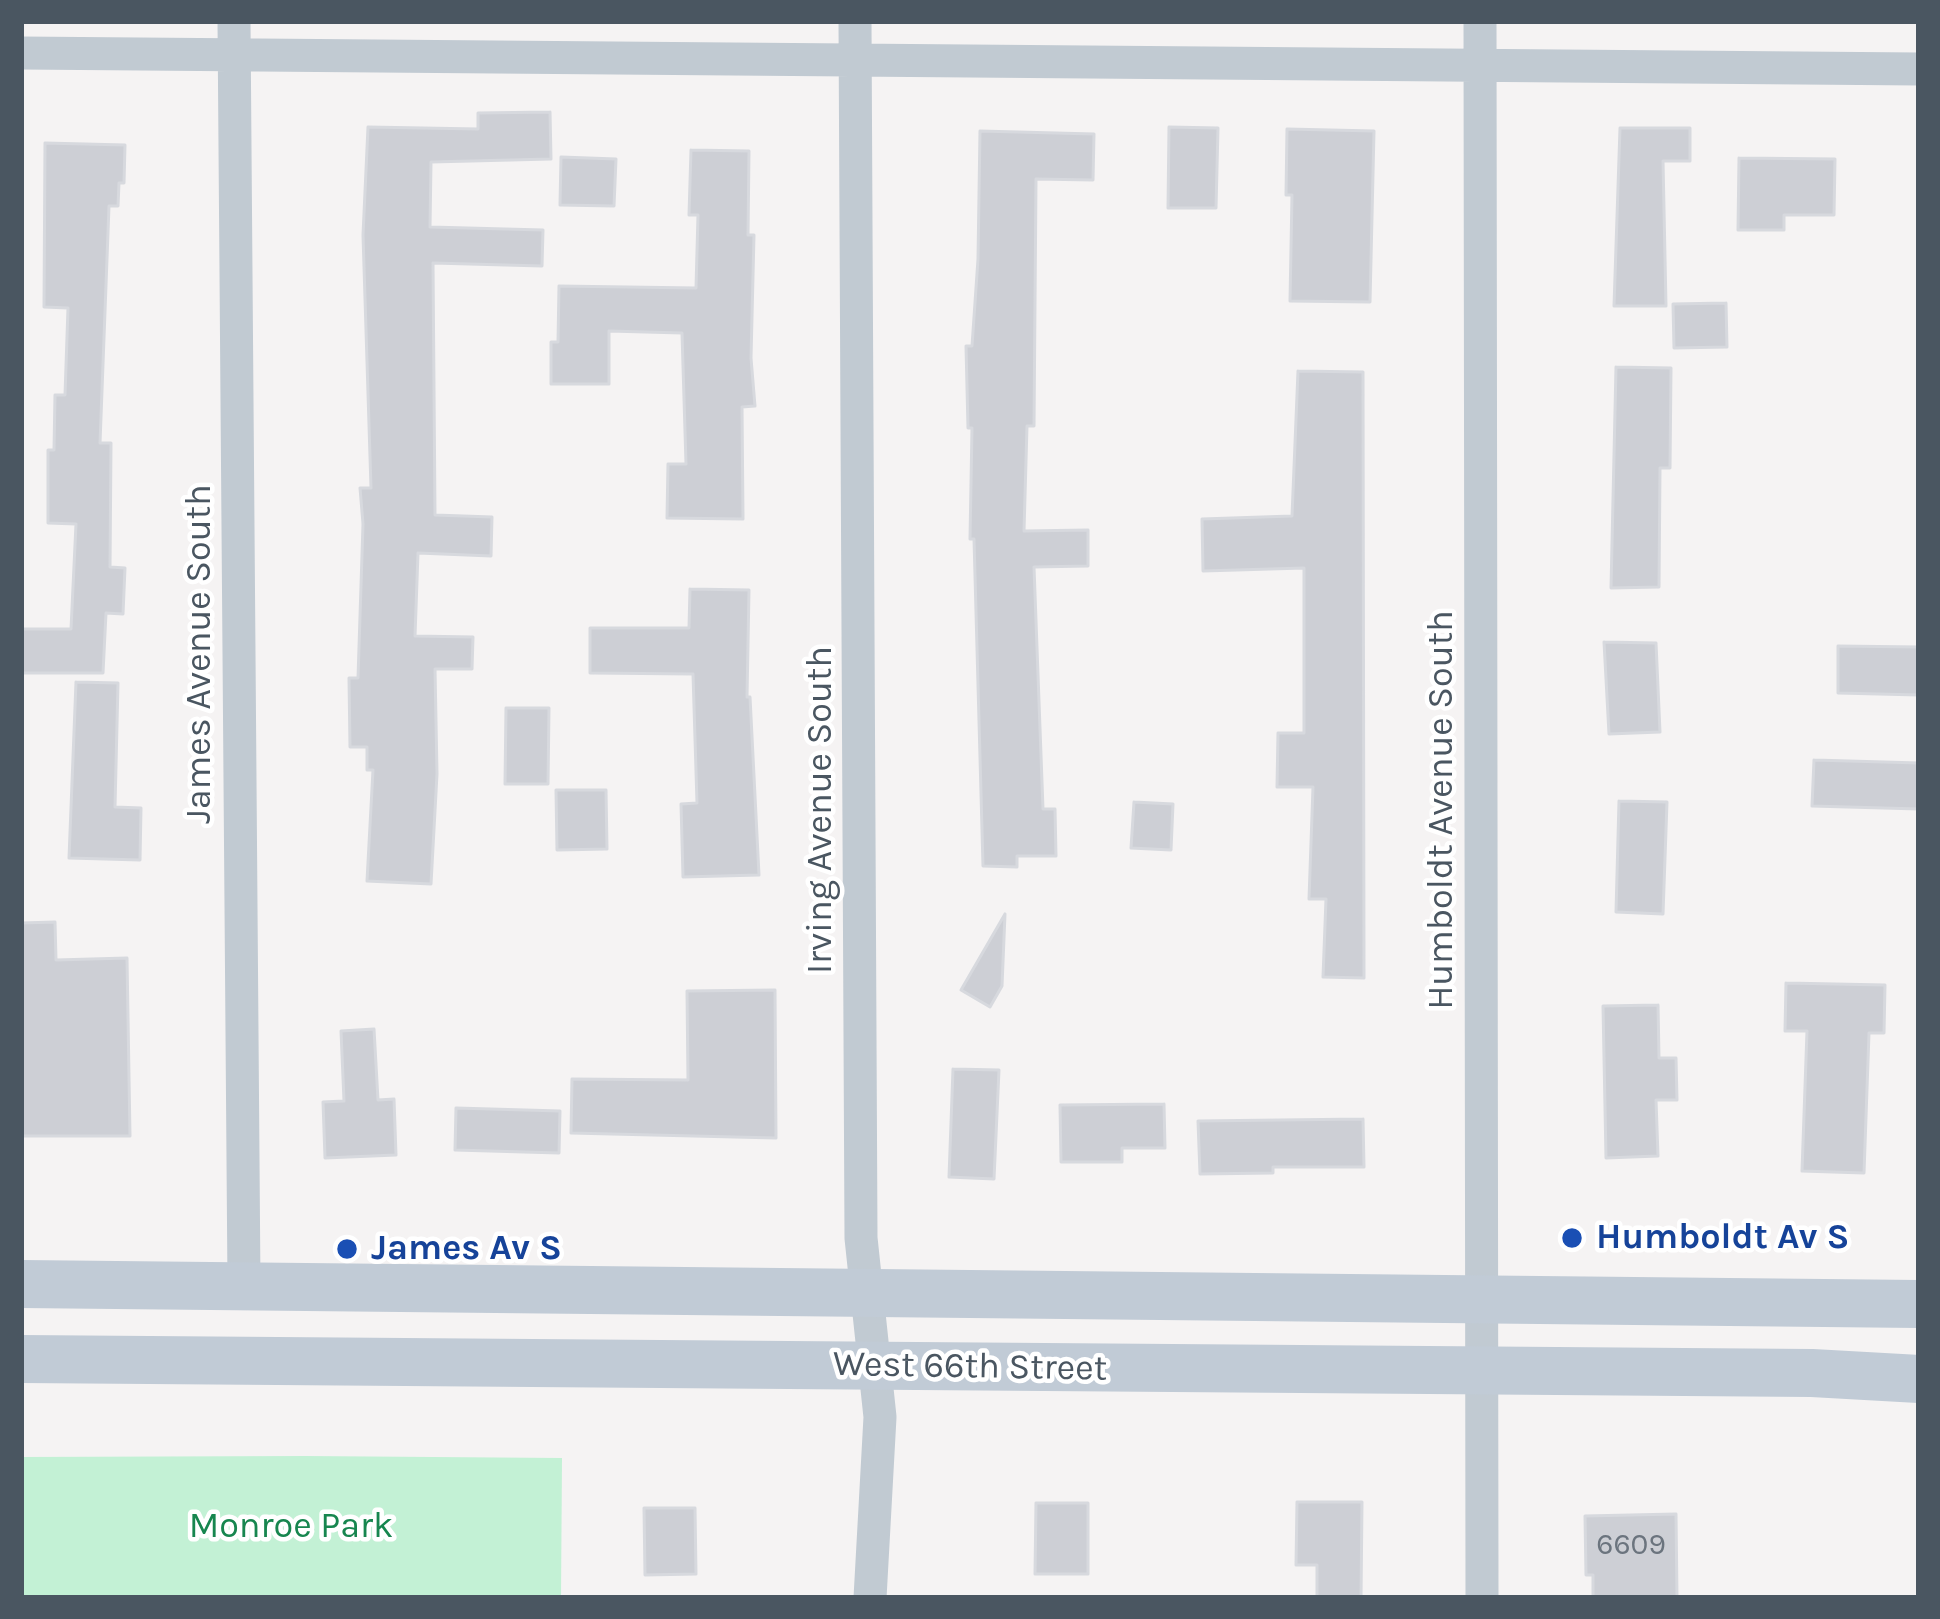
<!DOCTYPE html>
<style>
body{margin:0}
#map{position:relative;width:1940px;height:1619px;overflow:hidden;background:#f5f3f3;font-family:Karla,sans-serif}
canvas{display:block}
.frame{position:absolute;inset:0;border:24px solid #4a5661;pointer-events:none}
</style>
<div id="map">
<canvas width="1940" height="1619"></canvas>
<div class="frame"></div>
</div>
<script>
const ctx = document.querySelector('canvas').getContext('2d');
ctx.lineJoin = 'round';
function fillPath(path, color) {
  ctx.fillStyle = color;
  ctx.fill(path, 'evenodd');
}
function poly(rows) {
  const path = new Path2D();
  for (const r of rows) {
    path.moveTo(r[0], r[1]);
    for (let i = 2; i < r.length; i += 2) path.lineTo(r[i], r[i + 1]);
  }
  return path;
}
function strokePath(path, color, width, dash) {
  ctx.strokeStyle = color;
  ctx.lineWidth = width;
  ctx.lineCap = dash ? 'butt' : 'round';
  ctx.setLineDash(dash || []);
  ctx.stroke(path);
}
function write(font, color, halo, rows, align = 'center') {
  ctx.font = font + ' Karla,sans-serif';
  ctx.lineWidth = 9;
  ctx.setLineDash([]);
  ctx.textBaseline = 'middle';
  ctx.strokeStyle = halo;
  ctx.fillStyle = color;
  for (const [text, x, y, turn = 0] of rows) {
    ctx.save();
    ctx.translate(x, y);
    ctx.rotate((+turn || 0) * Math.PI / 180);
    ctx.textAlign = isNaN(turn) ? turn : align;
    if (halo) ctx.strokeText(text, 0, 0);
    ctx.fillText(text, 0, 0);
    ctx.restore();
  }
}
const green = poly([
 [305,1456,562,1458,561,1598,21,1598,21,1457]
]);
const building = poly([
 [550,112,551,159,431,162,430,227,543,230,542,266,433,263,435,515,492,517,491,556,418,553,415,636,473,637,472,669,435,669,437,774,431,884,367,881,373,770,367,770,367,747,350,747,349,678,358,678,363,524,360,488,371,488,363,235,368,127,478,129,478,113,550,112],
 [1169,127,1218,128,1216,208,1168,208,1169,127],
 [1620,128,1690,128,1690,161,1663,161,1666,306,1614,306,1620,128],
 [1287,129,1374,131,1370,302,1290,301,1292,195,1286,195,1287,129],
 [980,131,1094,134,1093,180,1036,179,1034,426,1027,426,1024,531,1088,530,1088,566,1034,567,1043,809,1055,809,1056,856,1017,856,1017,867,983,866,974,539,970,539,972,428,968,428,966,346,972,346,978,259,980,131],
 [45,143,125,145,124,183,119,183,118,206,109,206,100,443,111,443,110,567,125,568,123,614,106,613,103,673,21,673,21,629,71,629,76,524,48,523,48,450,54,450,55,395,65,395,68,308,44,307,45,143],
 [691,150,749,151,748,235,754,235,751,358,755,406,742,407,743,519,667,518,668,464,686,464,682,333,609,331,609,384,551,384,551,342,558,342,559,286,696,288,698,215,689,215,691,150],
 [561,157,616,159,614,206,560,205,561,157],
 [1739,158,1835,159,1834,215,1784,215,1784,230,1738,230,1739,158],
 [1726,303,1727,347,1674,348,1673,304,1726,303],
 [1616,367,1671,368,1670,468,1660,468,1659,587,1611,588,1616,367],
 [1298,371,1363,372,1364,978,1323,977,1326,899,1309,899,1313,787,1277,787,1278,733,1304,733,1304,568,1203,571,1202,519,1292,516,1298,371],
 [690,589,749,590,747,697,750,697,759,875,683,877,681,804,697,803,693,674,590,673,590,628,689,628,690,589],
 [1604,642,1656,643,1660,732,1609,734,1604,642],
 [1838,646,1919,647,1919,695,1838,693,1838,646],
 [76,682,118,683,115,807,141,808,140,860,69,858,76,682],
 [506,708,549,708,548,784,505,784,506,708],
 [1814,760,1919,763,1919,809,1812,806,1814,760],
 [556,790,606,790,607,849,557,850,556,790],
 [1619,801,1667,802,1663,914,1616,912,1619,801],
 [1134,802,1173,804,1171,850,1131,848,1134,802],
 [1005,914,1002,986,990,1007,961,990,1005,914],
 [55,922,56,960,127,958,130,1136,21,1136,21,923,55,922],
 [1786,983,1885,985,1884,1033,1869,1033,1864,1173,1802,1171,1807,1031,1785,1031,1786,983],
 [775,990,776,1138,571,1133,572,1079,688,1080,687,991,775,990],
 [1658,1005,1659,1058,1676,1058,1677,1100,1656,1100,1658,1156,1606,1158,1603,1006,1658,1005],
 [374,1029,378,1100,394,1099,396,1155,325,1158,323,1102,344,1101,341,1031,374,1029],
 [953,1069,999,1070,994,1179,949,1177,953,1069],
 [1164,1104,1165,1148,1122,1148,1122,1162,1061,1162,1060,1105,1164,1104],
 [456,1108,560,1111,559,1153,455,1150,456,1108],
 [1363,1119,1364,1167,1273,1167,1273,1173,1200,1174,1198,1121,1363,1119],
 [1297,1502,1362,1502,1361,1598,1317,1598,1317,1565,1296,1565,1297,1502],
 [1036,1503,1088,1503,1088,1574,1035,1574,1036,1503],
 [644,1508,695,1508,696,1574,645,1575,644,1508],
 [1676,1514,1677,1598,1593,1598,1593,1575,1586,1575,1585,1516,1676,1514]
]);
const street = poly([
 [234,21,244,1286],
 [855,21,861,1238,880,1417,870,1598],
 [1480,21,1482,1598],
 [21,53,1919,69]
]);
const secondary = poly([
 [21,1284,1919,1304],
 [21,1359,1812,1373,1919,1379]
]);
const markers = [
 [1572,1238,12,"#1a4fb4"],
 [347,1249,12,"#1a4fb4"]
];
const numberNames = [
 ["6609",1631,1545]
];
const streetNames = [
 ["James Avenue South",200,654,-90],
 ["Irving Avenue South",821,810,-90],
 ["Humboldt Avenue South",1442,810,-90],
 ["West 66th Street",970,1367,1]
];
const transitNames = [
 ["Humboldt Av S",1596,1238],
 ["James Av S",371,1249]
];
const parkNames = [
 ["Monroe Park",291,1527]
];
fillPath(green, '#c3f1d5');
fillPath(building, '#cdcfd5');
strokePath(building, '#d7d9de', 3);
strokePath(street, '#c1cad2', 33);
strokePath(secondary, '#c1cbd6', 48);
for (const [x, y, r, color] of markers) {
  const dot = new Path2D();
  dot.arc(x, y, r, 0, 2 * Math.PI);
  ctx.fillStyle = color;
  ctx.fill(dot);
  strokePath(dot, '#fff', 4.5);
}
write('30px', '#6b747e', null, numberNames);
write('36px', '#4a5661', '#fff', streetNames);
write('bold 36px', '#164399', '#fff', transitNames, 'left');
write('36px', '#17864f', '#fff', parkNames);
</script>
